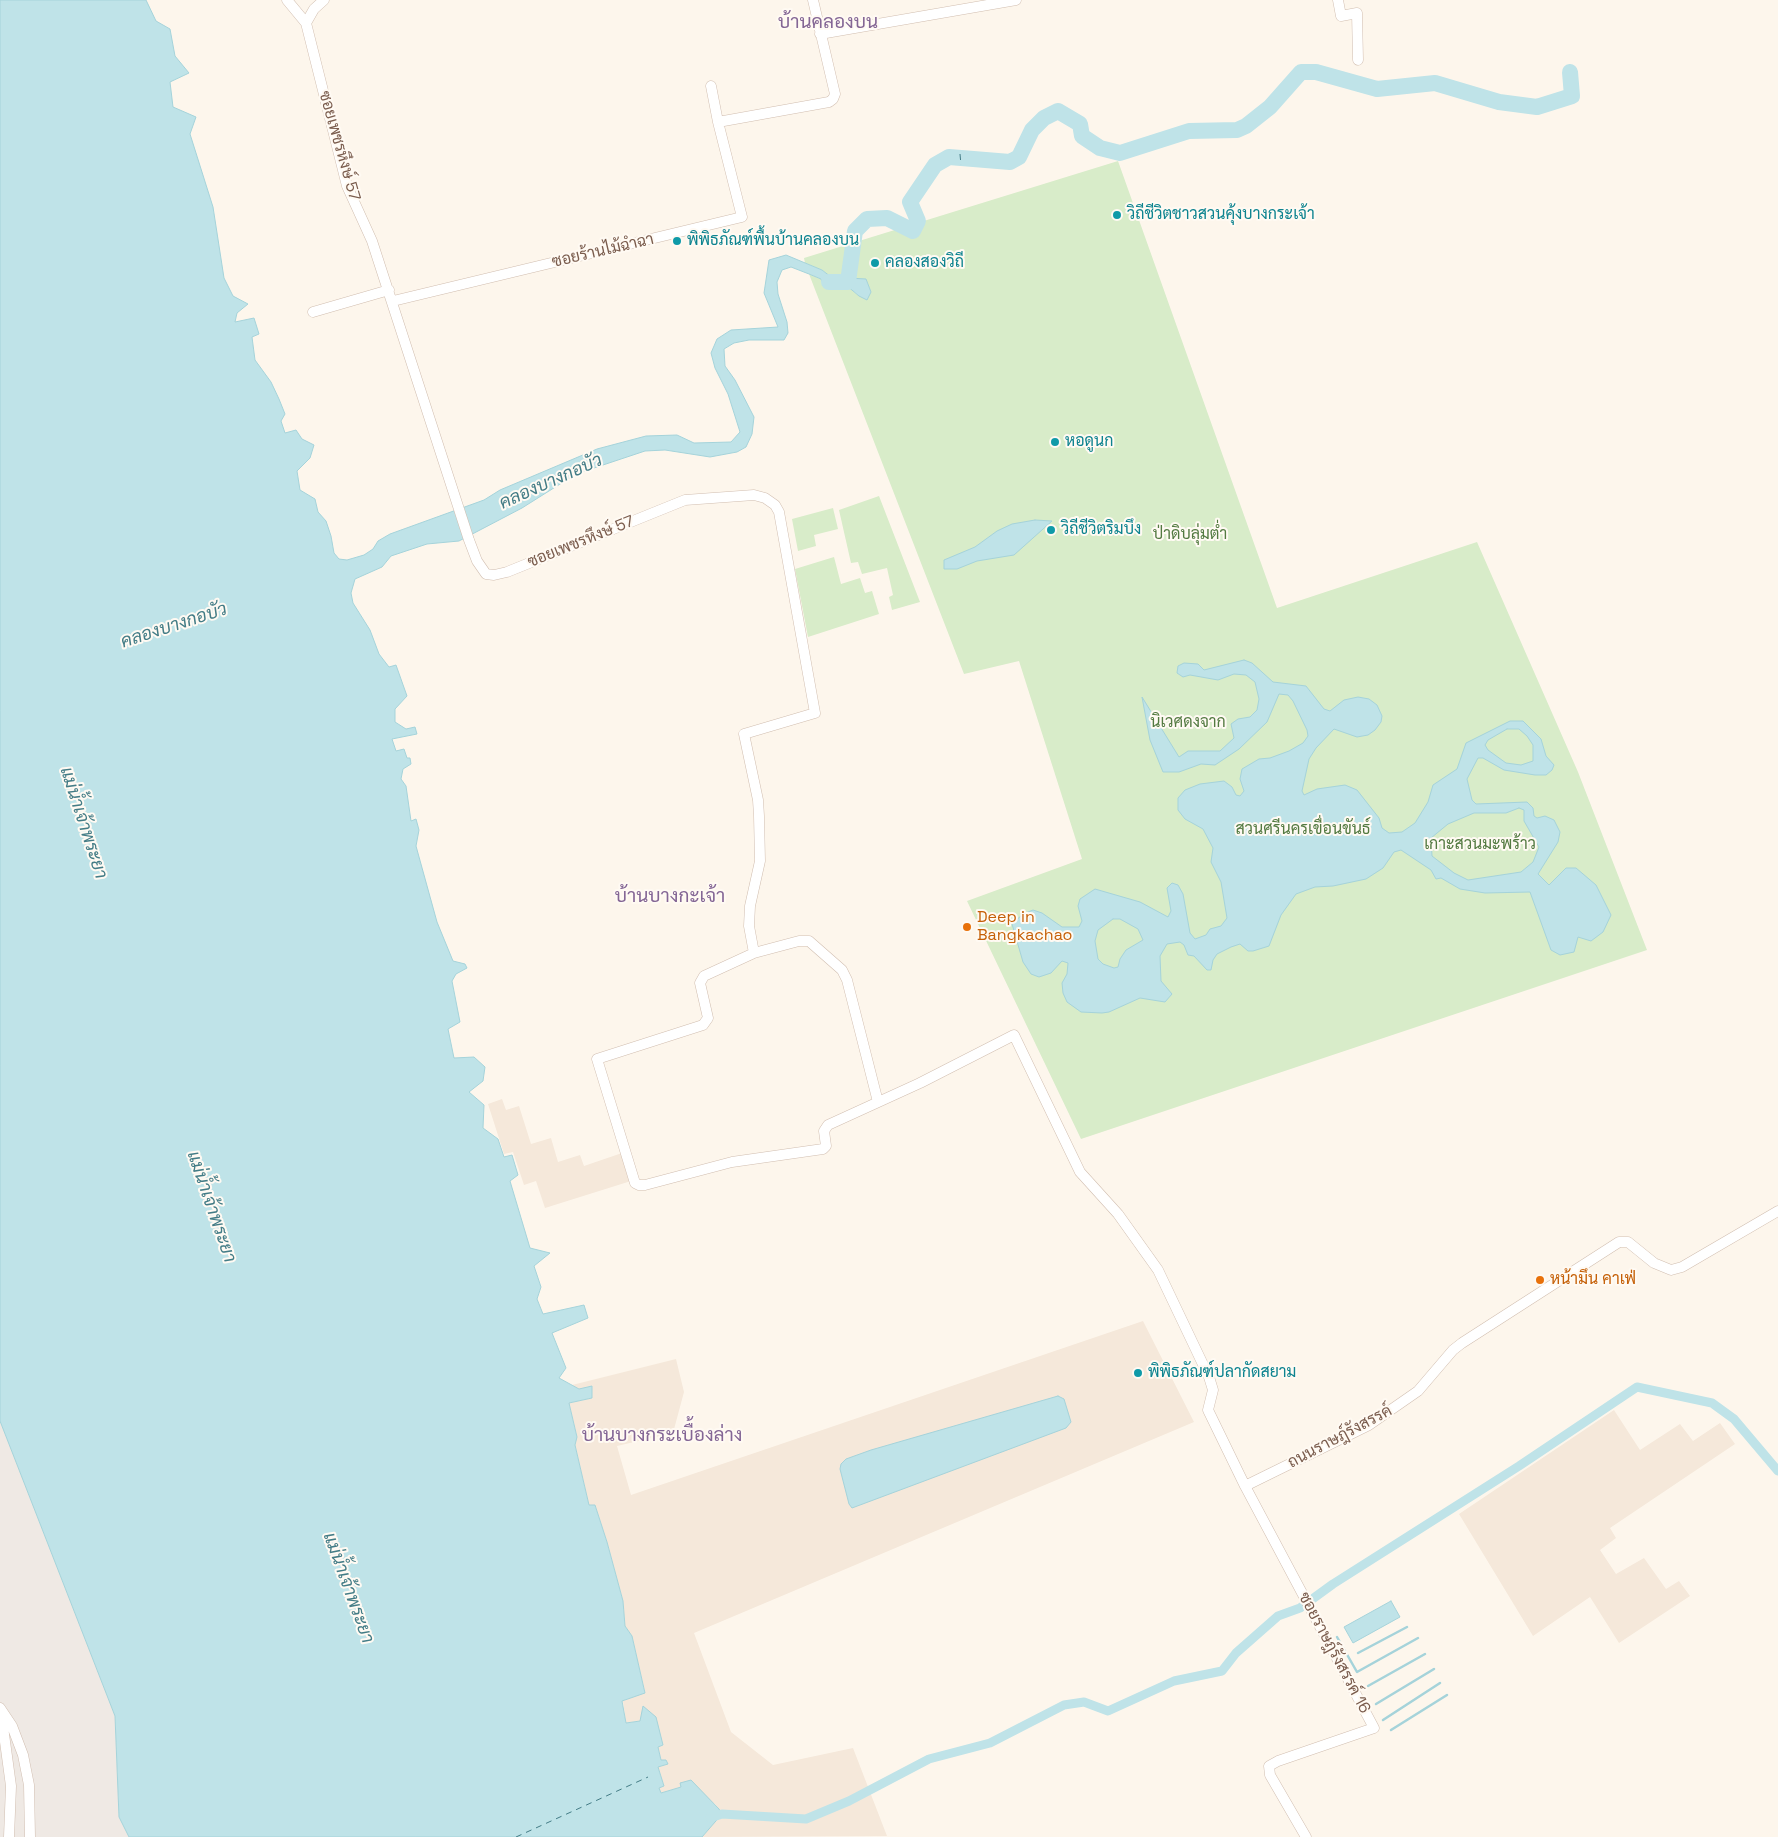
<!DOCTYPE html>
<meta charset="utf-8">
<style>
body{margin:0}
canvas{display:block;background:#fdf6ec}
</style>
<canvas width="1778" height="1837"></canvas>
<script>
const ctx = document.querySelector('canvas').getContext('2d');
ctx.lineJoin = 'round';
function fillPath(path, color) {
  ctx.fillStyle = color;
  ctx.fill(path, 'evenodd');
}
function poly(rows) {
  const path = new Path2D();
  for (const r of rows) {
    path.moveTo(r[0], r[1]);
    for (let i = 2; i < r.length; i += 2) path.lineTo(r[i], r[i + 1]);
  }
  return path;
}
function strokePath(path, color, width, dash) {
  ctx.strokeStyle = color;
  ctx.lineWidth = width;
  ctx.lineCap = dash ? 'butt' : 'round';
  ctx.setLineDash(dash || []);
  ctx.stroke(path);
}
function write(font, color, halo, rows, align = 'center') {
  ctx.font = font + ' "Space Grotesk",Sarabun,sans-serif';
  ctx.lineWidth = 4;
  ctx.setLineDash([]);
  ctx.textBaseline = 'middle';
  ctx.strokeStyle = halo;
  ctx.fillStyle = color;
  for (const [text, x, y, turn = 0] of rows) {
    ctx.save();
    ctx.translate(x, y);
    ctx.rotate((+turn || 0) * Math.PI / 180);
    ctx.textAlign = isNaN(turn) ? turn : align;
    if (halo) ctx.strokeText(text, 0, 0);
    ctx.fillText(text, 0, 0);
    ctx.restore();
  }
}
const residential = poly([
 [502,1099,506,1110,519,1106,531,1144,551,1138,558,1162,580,1155,584,1166,622,1153,631,1181,545,1208,536,1181,524,1185,513,1152,504,1154,488,1104],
 [1143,1321,1194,1422,694,1633,731,1732,773,1765,853,1748,887,1836,702,1837,721,1814,719,1809,715,1804,681,1787,661,1793,659,1788,664,1786,658,1767,668,1764,666,1760,661,1760,658,1746,663,1746,640,1721,626,1723,623,1701,645,1692,632,1636,625,1626,623,1601,607,1542,595,1505,589,1505,575,1445,577,1436,569,1403,592,1398,572,1385,676,1359,684,1392,673,1433,617,1446,631,1495],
 [1614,1410,1640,1450,1680,1424,1693,1441,1720,1423,1735,1444,1610,1528,1616,1538,1600,1550,1616,1574,1644,1558,1666,1589,1679,1581,1690,1596,1619,1643,1590,1597,1533,1636,1459,1514]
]);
const industrial = poly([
 [0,1421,115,1716,119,1817,129,1837,0,1837]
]);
const green = poly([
 [1118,161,1277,608,1477,542,1578,772,1647,950,1081,1139,967,901,1082,859,1019,661,964,674,809,274,821,279,826,287,846,285,859,296,871,292,866,280,830,277,822,270,805,263,804,258],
 [879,496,920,602,892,610,889,597,893,595,887,568,862,574,858,562,851,563,839,510],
 [833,508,838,529,814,535,816,546,798,551,792,519],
 [834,557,841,584,860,578,865,593,872,591,879,614,808,637,795,569]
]);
const water = poly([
 [0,0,146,0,156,21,170,29,175,56,189,73,170,82,173,107,196,117,190,134,213,207,224,278,233,296,248,304,237,313,235,322,254,318,259,334,252,337,255,360,271,382,279,399,285,414,281,421,285,433,296,430,302,439,314,445,310,458,297,471,300,490,315,499,318,512,326,521,331,536,334,553,339,559,347,560,364,555,373,549,378,541,390,534,484,500,500,490,597,449,646,436,677,435,694,443,731,442,740,432,728,394,715,368,711,353,717,339,731,330,778,327,764,293,769,260,786,255,822,270,831,277,866,279,871,292,867,300,859,296,846,285,825,287,821,279,809,274,791,267,782,270,777,282,778,294,787,322,788,333,784,340,749,340,734,343,724,349,725,366,735,380,754,417,752,434,746,447,737,452,710,457,665,450,645,451,576,474,522,508,459,541,427,544,391,556,382,567,355,579,351,593,353,603,370,630,379,654,389,667,396,665,407,696,395,709,395,722,406,729,415,727,417,734,392,739,396,751,404,749,407,758,410,758,411,764,403,769,401,779,406,786,411,821,416,819,419,830,416,846,437,922,453,961,465,964,467,968,456,974,452,981,460,1022,448,1029,454,1058,474,1057,485,1067,483,1081,469,1092,484,1105,483,1128,498,1139,504,1157,512,1155,518,1175,510,1181,530,1248,550,1253,534,1266,541,1287,537,1299,543,1314,584,1305,588,1318,552,1333,566,1368,559,1378,579,1389,592,1386,592,1398,569,1403,577,1437,575,1445,589,1505,595,1505,607,1542,623,1601,625,1626,632,1636,645,1693,622,1701,626,1723,640,1721,643,1706,656,1717,663,1745,658,1747,661,1760,666,1760,668,1764,658,1767,664,1786,659,1788,661,1793,681,1787,680,1783,691,1780,719,1809,722,1814,702,1837,129,1837,119,1817,115,1716,0,1421,0,0],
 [1035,520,1052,521,1014,555,977,561,957,569,944,569,944,560,975,547,997,531,1012,524,1035,520],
 [1244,660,1252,663,1273,682,1306,686,1324,709,1330,711,1344,700,1358,697,1369,699,1377,705,1382,716,1381,722,1375,730,1368,735,1357,737,1334,729,1316,748,1309,759,1302,791,1304,795,1317,789,1345,785,1357,790,1379,818,1382,828,1389,833,1402,832,1415,823,1428,802,1433,785,1457,769,1466,743,1510,721,1523,721,1541,739,1546,756,1554,765,1552,770,1546,775,1535,775,1504,770,1483,758,1478,758,1467,779,1472,800,1476,804,1527,802,1533,808,1534,816,1537,818,1545,816,1554,820,1560,832,1558,842,1538,874,1549,885,1566,868,1576,868,1596,885,1611,915,1603,932,1591,941,1578,937,1574,952,1560,955,1551,950,1530,892,1485,893,1460,889,1441,878,1436,879,1431,870,1401,850,1394,852,1383,868,1366,879,1333,886,1315,887,1296,894,1281,915,1269,946,1253,951,1248,951,1240,944,1231,947,1217,954,1213,960,1211,970,1207,970,1194,956,1188,955,1184,945,1180,942,1167,944,1160,956,1161,981,1172,994,1165,1002,1140,998,1109,1012,1102,1013,1081,1012,1067,1002,1063,993,1062,983,1067,974,1068,963,1062,961,1051,973,1039,977,1031,974,1023,962,1012,924,1023,914,1033,910,1042,913,1062,927,1079,927,1082,921,1078,906,1080,899,1095,889,1140,902,1168,917,1171,911,1167,888,1172,883,1178,885,1183,894,1190,933,1195,939,1206,935,1210,929,1221,926,1227,918,1221,882,1211,862,1213,848,1203,829,1185,819,1178,810,1178,798,1185,790,1200,784,1224,781,1232,787,1236,795,1240,796,1244,791,1240,779,1242,769,1259,759,1270,758,1289,751,1303,743,1308,736,1307,730,1293,701,1288,695,1279,694,1267,722,1239,749,1215,765,1201,764,1179,772,1163,772,1150,740,1142,697,1179,757,1188,751,1220,751,1234,738,1231,724,1238,719,1250,717,1257,710,1259,699,1255,682,1246,675,1234,674,1218,680,1190,675,1183,677,1177,673,1178,666,1184,663,1198,664,1204,670,1244,660],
 [1507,729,1519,729,1527,736,1533,745,1533,761,1521,765,1506,763,1488,750,1485,745,1488,740,1507,729],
 [1519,808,1524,810,1524,821,1539,847,1533,862,1521,872,1468,880,1454,873,1432,856,1431,838,1448,824,1474,813,1506,813,1519,808],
 [1113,919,1120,919,1138,929,1143,940,1126,950,1120,959,1118,967,1114,968,1103,964,1098,959,1095,941,1098,930,1113,919],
 [1058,1396,1064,1399,1071,1422,1066,1428,852,1508,849,1504,840,1469,841,1464,846,1459,871,1450,1058,1396],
 [1391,1601,1400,1617,1353,1643,1344,1627,1391,1601]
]);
const stream = poly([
 [1337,1637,1357,1672,1418,1638],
 [1358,1653,1407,1627],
 [1368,1686,1425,1654],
 [1376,1704,1434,1669],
 [1383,1720,1440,1683],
 [1391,1730,1447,1695]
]);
const canal = poly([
 [710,1818,722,1814,806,1819,849,1801,929,1759,990,1743,1064,1705,1084,1702,1108,1711,1174,1681,1222,1671,1236,1653,1278,1616,1300,1608,1333,1584,1519,1466,1637,1387,1712,1403,1734,1419,1778,1471]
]);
const river = poly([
 [829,282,848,282,855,231,867,219,887,218,913,231,918,221,910,202,935,165,949,157,1010,162,1019,157,1032,130,1044,118,1058,111,1080,124,1082,136,1100,148,1120,153,1189,131,1237,130,1246,126,1270,107,1301,72,1316,72,1377,89,1435,83,1499,102,1537,107,1572,96,1570,72]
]);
const ferry = poly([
 [960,154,961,165],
 [516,1837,648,1777]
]);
const minor = poly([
 [287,0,306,23,347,186,372,241,469,540,477,561,486,574,494,575,507,572,685,500,754,495,765,498,775,505,779,512,815,713,744,734,758,800,759,816,760,861,750,906,749,926,754,953],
 [1338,0,1341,16,1357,13,1358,60],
 [306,23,314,9,324,0],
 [820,34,1016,0],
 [711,86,718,122],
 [393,301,742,217,718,122,829,102,833,99,835,94,813,0],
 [313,312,389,290],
 [878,1102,847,980,842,970,809,941,799,941,754,953,704,976,700,983,708,1018,703,1025,597,1059,635,1183,639,1185,645,1185,732,1162,823,1149,826,1146,824,1131,828,1125,920,1083,1014,1035,1080,1172,1118,1214,1158,1270,1209,1377,1213,1390,1208,1410,1245,1486,1374,1728,1278,1761,1269,1766,1270,1775,1306,1837],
 [1245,1486,1369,1425,1418,1391,1453,1350,1462,1343,1619,1242,1628,1242,1654,1263,1671,1270,1682,1267,1778,1211],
 [0,1708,12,1726,23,1755,29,1785,30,1837],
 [1,1712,11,1786,9,1837]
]);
const markers = [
 [1117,215,5,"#0f9aa8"],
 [677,241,5,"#0f9aa8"],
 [875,263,5,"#0f9aa8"],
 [1055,442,5,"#0f9aa8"],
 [1051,530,5,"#0f9aa8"],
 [967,927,5,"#e8710a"],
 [1540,1280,5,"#e8710a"],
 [1138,1373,5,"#0f9aa8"]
];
const streetNames = [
 ["ซอยเพชรหึงษ์ 57",339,146,74],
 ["ซอยร้านไม้ฉำฉา",603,251,-13],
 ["ซอยเพชรหึงษ์ 57",581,542,-22],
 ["ถนนราษฎ์รังสรรค์",1340,1437,-28],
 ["ซอยราษฎ์รังสรรค์ 16",1334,1653,62]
];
const cultureNames = [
 ["วิถีชีวิตชาวสวนคุ้งบางกระเจ้า",1127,215],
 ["พิพิธภัณฑ์พื้นบ้านคลองบน",687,241],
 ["คลองสองวิถี",885,263],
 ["หอดูนก",1065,442],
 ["วิถีชีวิตริมบึง",1061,530],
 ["พิพิธภัณฑ์ปลากัดสยาม",1148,1373]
];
const parkNames = [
 ["ป่าดิบลุ่มต่ำ",1190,535],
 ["นิเวศดงจาก",1188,723],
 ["สวนศรีนครเขื่อนขันธ์",1303,830],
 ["เกาะสวนมะพร้าว",1480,845]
];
const foodNames = [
 ["Deep in",977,918],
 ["Bangkachao",977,936],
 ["หน้ามึน คาเฟ่",1550,1280]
];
const waterNames = [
 ["คลองบางกอบัว",551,482,-24],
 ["คลองบางกอบัว",174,626,-18],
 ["แม่น้ำเจ้าพระยา",83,823,72],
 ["แม่น้ำเจ้าพระยา",211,1207,71],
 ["แม่น้ำเจ้าพระยา",348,1588,70]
];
const quarterNames = [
 ["บ้านคลองบน",828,23],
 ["บ้านบางกะเจ้า",670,897],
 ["บ้านบางกระเบื้องล่าง",662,1436]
];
fillPath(residential, '#f5e8da');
fillPath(industrial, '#efe9e4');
fillPath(green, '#d8ecc9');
fillPath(water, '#bfe3e8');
strokePath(water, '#a5d3da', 1);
strokePath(stream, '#a5d3da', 2.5);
strokePath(canal, '#bfe3e8', 9);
strokePath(river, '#bfe3e8', 16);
strokePath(ferry, '#437c86', 1, [6, 5]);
strokePath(minor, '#d1beb0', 11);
strokePath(minor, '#fff', 10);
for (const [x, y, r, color] of markers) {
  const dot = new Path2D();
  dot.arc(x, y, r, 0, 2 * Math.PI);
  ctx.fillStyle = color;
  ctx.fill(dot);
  strokePath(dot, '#fffaf3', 2);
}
write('16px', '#7a5c4d', '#fffaf3', streetNames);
write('16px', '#0d838f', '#fffaf3', cultureNames, 'left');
write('16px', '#537a41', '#fffaf3', parkNames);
write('16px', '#c56008', '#fffaf3', foodNames, 'left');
write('italic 18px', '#437c86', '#fffaf3', waterNames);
write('19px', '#846695', '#fffaf3', quarterNames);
</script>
